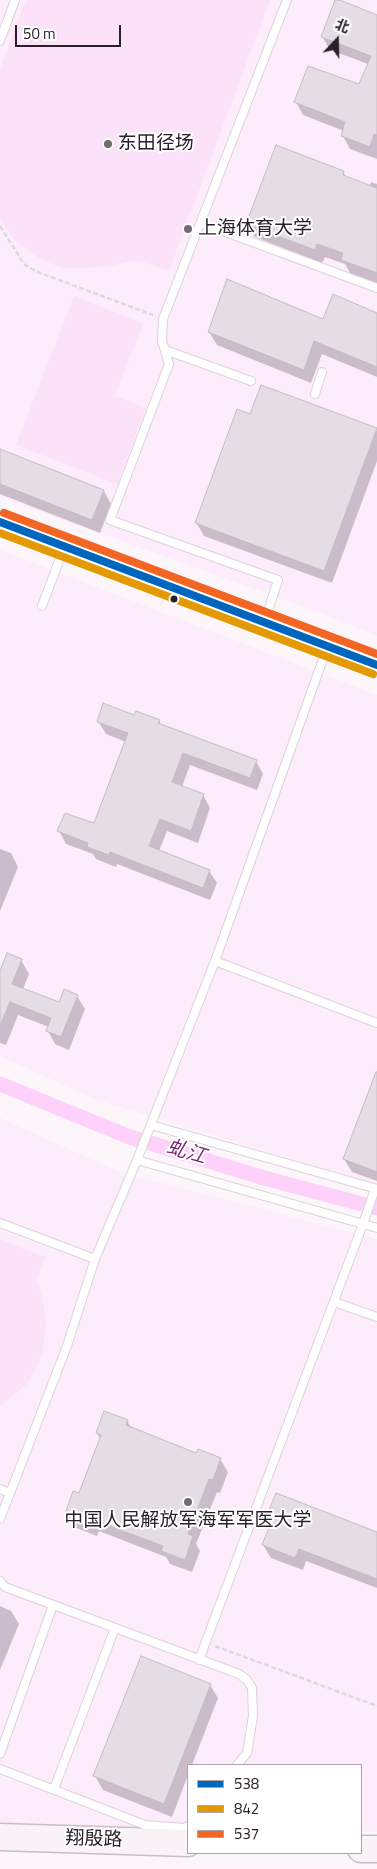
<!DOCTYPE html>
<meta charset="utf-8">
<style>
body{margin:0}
#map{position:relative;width:377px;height:1869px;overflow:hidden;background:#fcf6fb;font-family:"Titillium Web","Noto Sans SC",sans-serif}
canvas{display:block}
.legend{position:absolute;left:187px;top:1764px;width:175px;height:90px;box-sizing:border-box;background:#fff;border:1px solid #aaa6a9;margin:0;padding:6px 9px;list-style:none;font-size:15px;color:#2a2029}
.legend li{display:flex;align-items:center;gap:10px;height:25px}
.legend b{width:25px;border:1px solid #aaa6a9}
.north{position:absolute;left:312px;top:15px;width:50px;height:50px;-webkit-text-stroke:4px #fff;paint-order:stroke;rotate:21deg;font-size:14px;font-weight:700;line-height:20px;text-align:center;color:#2a2029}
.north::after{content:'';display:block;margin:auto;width:18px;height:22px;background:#2a2029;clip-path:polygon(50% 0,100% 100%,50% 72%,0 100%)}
.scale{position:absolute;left:15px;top:25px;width:106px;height:22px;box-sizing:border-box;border:2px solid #2a2029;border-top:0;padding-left:6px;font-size:15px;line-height:18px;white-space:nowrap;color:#2a2029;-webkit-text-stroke:4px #fff;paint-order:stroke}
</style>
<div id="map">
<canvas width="377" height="1869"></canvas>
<ul class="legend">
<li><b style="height:6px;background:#0065bd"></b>538</li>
<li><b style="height:6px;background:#e29904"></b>842</li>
<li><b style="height:6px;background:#f26522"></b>537</li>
</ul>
<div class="north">北</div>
<div class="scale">50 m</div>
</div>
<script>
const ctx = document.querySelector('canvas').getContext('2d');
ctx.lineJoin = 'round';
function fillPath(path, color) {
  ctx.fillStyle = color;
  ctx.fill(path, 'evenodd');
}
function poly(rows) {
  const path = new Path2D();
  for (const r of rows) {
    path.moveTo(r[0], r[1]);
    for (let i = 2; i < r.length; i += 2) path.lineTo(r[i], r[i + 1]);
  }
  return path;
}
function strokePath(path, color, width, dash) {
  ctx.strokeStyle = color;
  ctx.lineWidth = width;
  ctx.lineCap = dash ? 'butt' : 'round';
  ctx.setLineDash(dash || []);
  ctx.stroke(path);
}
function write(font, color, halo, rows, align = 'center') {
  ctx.font = font + ' "Titillium Web","Noto Sans SC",sans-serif';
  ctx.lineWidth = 4;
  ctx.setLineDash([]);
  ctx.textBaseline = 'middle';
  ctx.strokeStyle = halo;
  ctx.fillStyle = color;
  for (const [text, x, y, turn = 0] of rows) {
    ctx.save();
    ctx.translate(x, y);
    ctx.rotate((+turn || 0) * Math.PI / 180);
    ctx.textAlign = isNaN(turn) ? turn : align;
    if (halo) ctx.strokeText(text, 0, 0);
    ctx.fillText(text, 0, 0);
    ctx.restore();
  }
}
const built = poly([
 [0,0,377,0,377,636,318,612,0,497],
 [0,550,377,695,377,1185,94,1099,0,1056],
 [0,1118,120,1172,377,1239,377,1832,361,1832,361,1765,188,1765,188,1831,0,1827]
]);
const green = poly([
 [26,0,270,0,169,271,143,262,132,261,105,267,62,268,40,259,14,239,0,219,0,69],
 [74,296,143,323,115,396,146,408,117,484,16,445],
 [0,1239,45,1257,36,1281,40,1289,43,1303,46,1326,43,1351,36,1368,26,1385,0,1406]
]);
const shadow = poly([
 [336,0,377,16,377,159,350,149,343,136,344,131,303,115,296,102,359,85,368,64,330,50,322,36],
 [343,172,347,178,370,187,371,182,377,184,377,283,350,273,345,264,325,257,322,263,255,237,247,224],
 [377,314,377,377,322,354,311,383,217,345,209,332],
 [251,416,377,431,377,461,332,583,204,536,196,522],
 [0,449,104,491,111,504,100,533,0,494],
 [135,716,159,721,162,726,256,761,263,774,257,790,190,765,182,787,203,795,210,808,198,843,167,831,159,851,209,871,217,883,210,900,117,864,116,867,96,859,93,854,66,844,59,831,95,825,126,742,106,734,98,721],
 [0,849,11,853,18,867,0,911],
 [21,960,29,974,23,989,59,1004,77,996,85,1009,69,1050,55,1044,48,1031,49,1027,18,1015,6,1045,0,1043,0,975],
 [377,1077,377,1181,352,1172,344,1159],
 [127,1421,132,1429,197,1454,220,1459,228,1472,220,1493,217,1492,196,1544,200,1551,192,1572,170,1564,166,1557,99,1531,97,1536,74,1527,66,1514,79,1495,101,1440,97,1433],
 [268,1515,377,1533,377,1588,306,1561,303,1570,271,1558,263,1545,272,1521],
 [0,1606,11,1611,19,1624,0,1670],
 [210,1685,218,1698,192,1765,188,1765,188,1775,172,1817,103,1790,95,1776]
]);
const canal = poly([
 [0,1084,127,1136,264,1178,377,1208]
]);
const building = poly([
 [335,0,340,0,377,15,377,135,374,134,370,147,341,136,345,122,294,102,308,66,359,84,371,56,321,37,335,0],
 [276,145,344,171,343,175,377,188,377,273,341,260,343,253,317,244,315,250,246,224,276,145],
 [227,279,323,319,333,294,377,313,377,367,314,341,304,370,208,332,227,279],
 [261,385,377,428,324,571,195,523,237,409,250,414,261,385],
 [0,449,104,490,92,520,0,484,0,449],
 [103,703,134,715,136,711,160,720,158,723,257,760,250,778,183,753,172,782,204,794,191,831,160,819,149,846,210,870,203,888,110,852,109,855,87,847,88,843,57,831,65,813,94,823,128,733,97,722,103,703],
 [7,953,22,959,12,984,59,1002,64,989,78,995,61,1037,46,1031,51,1018,10,1002,0,1026,0,971,7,953],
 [376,1072,377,1072,377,1172,343,1159,376,1072],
 [104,1411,128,1420,126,1425,196,1453,198,1449,221,1458,213,1480,209,1479,188,1534,193,1536,185,1560,161,1551,163,1546,91,1519,89,1523,65,1514,73,1491,79,1493,101,1435,96,1433,104,1411],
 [276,1493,377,1532,377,1579,299,1549,295,1558,262,1545,273,1517,267,1515,276,1493],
 [141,1656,211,1684,164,1804,93,1776,141,1656]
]);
const path = poly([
 [0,226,24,264,35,271,153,315],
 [215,1646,377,1706]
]);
const lane = poly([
 [0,41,15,0],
 [201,223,377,288],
 [165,350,251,381],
 [315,394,322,372],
 [42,606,64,548],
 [265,620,278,580,110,520,169,364,162,341,163,319,287,0],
 [215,961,377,1023],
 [151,1125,377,1189],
 [137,1160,377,1228],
 [0,1223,95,1259],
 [334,1302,377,1317],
 [0,1489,10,1493],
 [0,1519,67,1346,95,1259,137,1160,215,961,327,648],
 [0,1581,5,1587,239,1674,247,1680,252,1688,253,1716,247,1753,237,1765],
 [199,1660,363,1224,375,1189],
 [0,1754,53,1605],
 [0,1769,145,1825,185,1828,188,1826],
 [54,1789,115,1628]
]);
const secondary = poly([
 [0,522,377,665]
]);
const primary = poly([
 [0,1837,188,1843],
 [361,1849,377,1849]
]);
const bus1 = poly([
 [0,522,377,665]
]);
const bus2 = poly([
 [0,533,373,674]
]);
const bus3 = poly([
 [4,513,377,654]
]);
const markers = [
 [108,144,5,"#746b72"],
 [188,229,5,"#746b72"],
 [174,599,4.5,"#2a2029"],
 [188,1502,5,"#746b72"]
];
const poiNames = [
 ["东田径场",118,144],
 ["上海体育大学",198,229],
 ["中国人民解放军海军军医大学",188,1521,"center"]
];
const streetNames = [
 ["翔殷路",94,1840,2]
];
const waterNames = [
 ["虬江",186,1153,16]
];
fillPath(built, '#fdecfb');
fillPath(green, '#fbe2f9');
fillPath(shadow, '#0003');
strokePath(canal, '#fdd1fa', 15);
fillPath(building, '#e5dde4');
strokePath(building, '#c4bdc3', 1);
strokePath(lane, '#dbd3da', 10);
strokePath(secondary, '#dbd3da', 25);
strokePath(primary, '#c9bdc8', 29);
strokePath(path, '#dddadc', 2.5, [5, 2.5]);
strokePath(lane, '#fffefe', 8);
strokePath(secondary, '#fffefe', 22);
strokePath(primary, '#f9f3f8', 26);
strokePath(bus1, '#0065bd', 8);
strokePath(bus2, '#e29904', 8);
strokePath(bus3, '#f26522', 8);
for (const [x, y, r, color] of markers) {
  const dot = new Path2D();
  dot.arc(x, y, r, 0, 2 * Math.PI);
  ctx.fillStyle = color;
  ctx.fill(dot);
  strokePath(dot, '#fff', 2);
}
write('19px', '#2a2029', '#fff', poiNames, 'left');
write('19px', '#2a2029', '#fff', streetNames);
write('italic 20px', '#7c287b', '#fff', waterNames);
</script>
